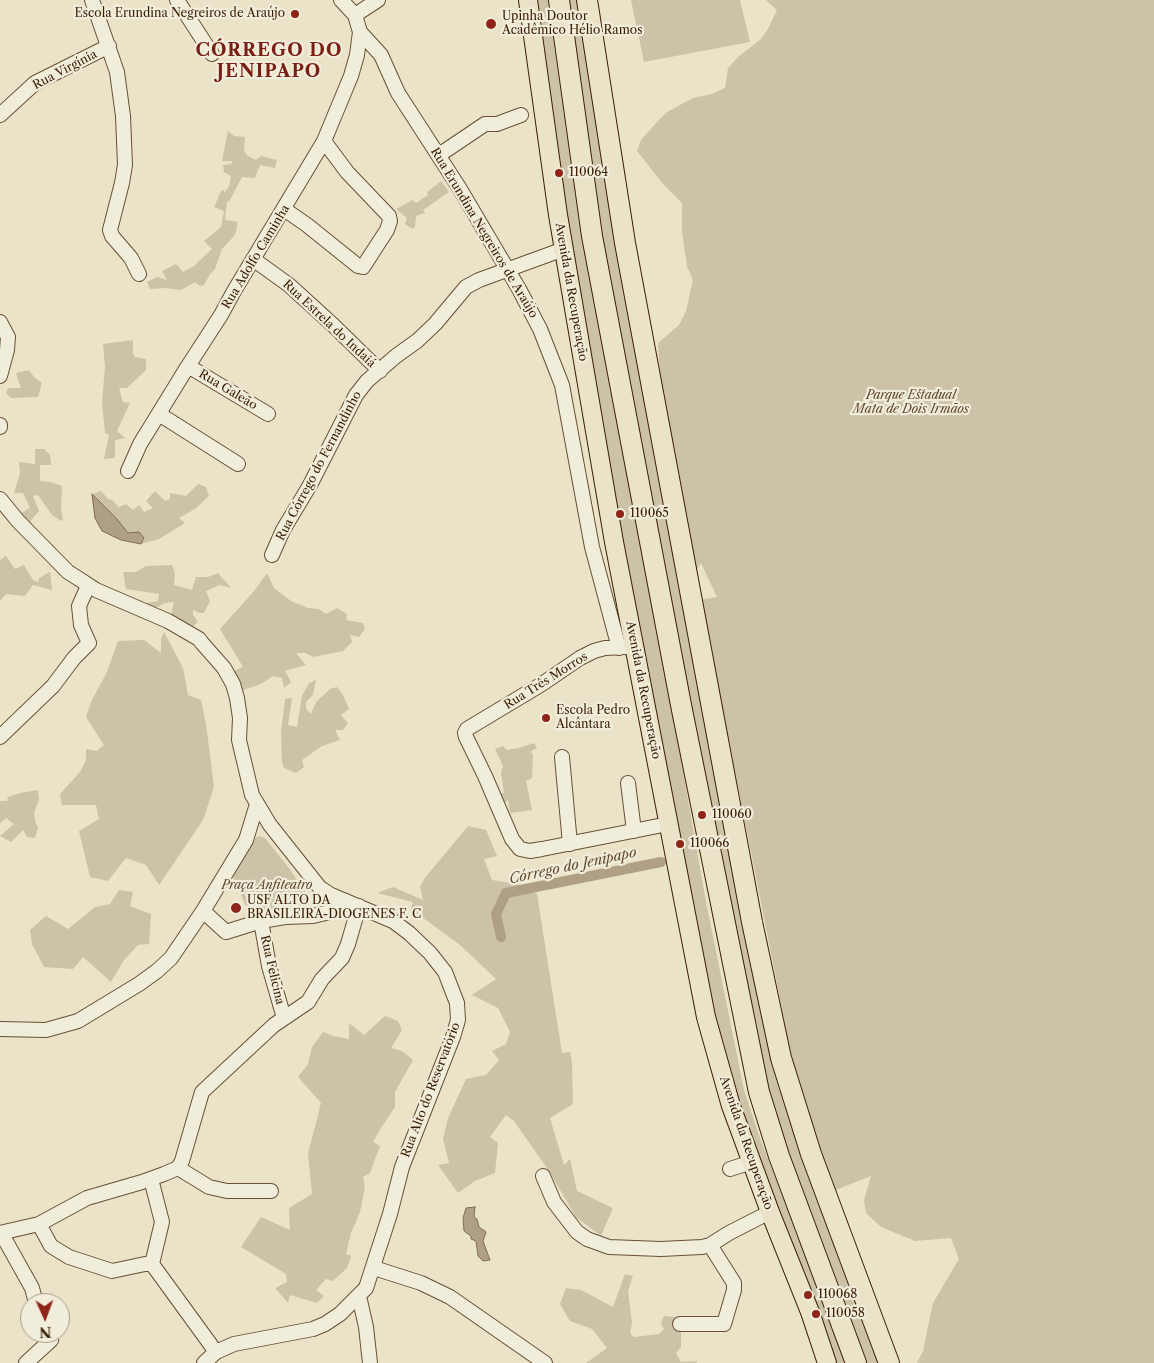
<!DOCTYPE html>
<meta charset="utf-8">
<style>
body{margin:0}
#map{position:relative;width:1154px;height:1363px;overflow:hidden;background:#eae3c8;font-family:"Libre Caslon Text",serif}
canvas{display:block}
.north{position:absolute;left:20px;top:1293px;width:50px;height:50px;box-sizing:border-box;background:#f1eddb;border:1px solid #a99b85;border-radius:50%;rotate:178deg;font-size:14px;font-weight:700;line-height:20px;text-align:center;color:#3c1f03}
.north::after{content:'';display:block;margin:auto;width:18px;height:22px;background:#8f2418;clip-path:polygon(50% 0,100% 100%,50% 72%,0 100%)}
</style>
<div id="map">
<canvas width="1154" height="1363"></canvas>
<div class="north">N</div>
</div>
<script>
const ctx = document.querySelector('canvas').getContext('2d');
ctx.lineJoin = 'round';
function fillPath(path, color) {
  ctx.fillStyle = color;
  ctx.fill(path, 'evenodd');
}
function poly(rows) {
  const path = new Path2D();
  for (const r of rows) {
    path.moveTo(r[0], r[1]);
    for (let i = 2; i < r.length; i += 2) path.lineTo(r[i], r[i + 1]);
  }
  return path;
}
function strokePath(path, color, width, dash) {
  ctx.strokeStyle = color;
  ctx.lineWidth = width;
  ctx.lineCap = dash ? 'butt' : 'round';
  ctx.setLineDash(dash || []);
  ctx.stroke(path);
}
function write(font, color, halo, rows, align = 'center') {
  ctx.font = font + ' "Libre Caslon Text",serif';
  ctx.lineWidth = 4.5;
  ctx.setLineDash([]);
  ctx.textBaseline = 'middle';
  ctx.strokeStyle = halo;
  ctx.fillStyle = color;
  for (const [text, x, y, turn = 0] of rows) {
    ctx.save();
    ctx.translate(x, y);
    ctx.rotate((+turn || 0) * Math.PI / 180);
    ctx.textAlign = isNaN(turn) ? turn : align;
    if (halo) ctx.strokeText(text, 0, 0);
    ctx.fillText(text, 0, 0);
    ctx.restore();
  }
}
const green = poly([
 [534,0,551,0,634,492,706,902,744,1090,760,1138,847,1363,833,1363,743,1127,703,971,578,306],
 [564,0,582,0,767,1026,880,1363,864,1363,764,1088,594,219],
 [631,0,740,0,750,42,644,62],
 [766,0,1154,0,1154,1363,917,1363,923,1351,933,1303,959,1259,951,1238,915,1241,881,1227,866,1213,864,1200,871,1176,833,1191,791,1055,704,614,699,600,717,597,701,563,694,574,660,379,658,343,679,325,686,311,693,280,687,266,682,232,682,203,663,184,637,151,641,140,656,123,667,112,693,98,712,94,725,88,728,68,739,56,760,40,768,29,777,10],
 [228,131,234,136,245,137,244,151,248,156,256,160,261,156,277,160,275,168,260,165,255,178,242,177,230,200,227,202,225,220,238,222,235,235,222,249,215,269,210,274,204,285,200,286,195,282,181,290,165,288,150,289,147,282,157,277,167,280,162,271,176,264,183,272,194,266,212,249,204,241,221,227,224,211,214,207,222,189,225,192,229,186,231,176,224,172,223,165,231,164,233,161,222,161],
 [441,181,449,192,423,210,425,213,416,216,415,227,412,229,405,224,407,218,396,209,413,200,416,203,428,195,427,192],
 [133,340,133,354,135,357,146,359,146,370,127,388,119,388,123,402,130,403,117,431,125,438,115,440,115,458,104,459,109,434,105,433,102,402,105,367,103,344],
 [29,370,34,377,42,383,38,397,11,398,6,393,8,388,21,388,16,373],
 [35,449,44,449,50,455,51,465,40,465,40,481,51,482,62,486,61,509,63,520,61,521,52,515,38,495,33,496,39,511,29,523,20,514,30,508,23,493,14,493,20,473,19,462,35,464],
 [198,484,206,487,209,496,195,509,179,518,185,523,159,539,141,544,144,538,139,532,128,534,93,494,101,491,108,499,112,500,119,507,126,504,133,510,139,505,144,512,153,508,146,501,155,491,165,501,170,499,170,493,186,496],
 [6,556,15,569,24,565,33,580,38,582,39,578,50,572,52,590,33,585,25,596,6,594,0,601,0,560],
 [172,565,175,573,174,585,192,590,196,577,208,577,218,573,231,588,220,585,206,591,210,601,204,613,200,613,193,610,193,615,198,622,191,628,170,618,174,602,165,603,155,608,140,604,158,601,159,594,126,589,123,572,136,572,146,566],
 [267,573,274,588,291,601,308,608,319,609,326,614,337,608,347,614,346,620,363,623,365,629,359,637,350,635,352,642,343,651,314,657,305,653,296,653,306,665,285,671,291,682,284,688,282,678,273,676,261,684,240,691,229,673,243,667,220,629,255,590],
 [164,632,183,668,188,695,201,700,206,724,214,787,203,820,159,885,146,865,126,858,108,881,90,877,79,831,99,819,96,805,62,805,60,794,80,772,86,760,86,749,97,751,104,745,86,717,92,700,107,672,118,641,144,640,161,653,161,639],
 [316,680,313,695,306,702,306,709,311,714,316,702,330,689,337,687,343,695,349,709,341,715,348,723,343,730,335,730,340,740,322,746,302,760,304,767,296,773,284,768,282,761,281,732,285,699,292,698,288,725,297,727,302,696,309,683],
 [534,743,537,748,531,751,533,756,532,778,526,781,532,810,510,813,508,800,501,805,495,794,504,793,501,773,503,766,495,749,503,746,507,750,519,748],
 [38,790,39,800,34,812,35,821,38,828,35,838,27,837,23,830,11,842,0,836,14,824,6,818,0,823,0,801,7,801,8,797,20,793],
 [468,826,486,830,497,856,484,859,492,880,521,885,537,894,562,1053,570,1052,572,1062,573,1104,550,1118,564,1165,570,1159,577,1191,613,1208,601,1236,576,1217,549,1171,514,1121,506,1115,490,1137,498,1143,495,1173,475,1181,458,1193,438,1165,449,1163,443,1139,448,1118,466,1079,486,1075,499,1060,492,1051,506,1044,510,1032,498,1008,472,995,496,979,460,945,411,909,413,902,377,893,393,887,423,900,420,887,424,879],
 [259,836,265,838,289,868,306,893,309,901,252,920,232,874,247,843],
 [119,890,133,892,130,906,151,914,149,944,138,945,124,960,111,982,83,957,73,969,44,967,32,944,30,930,46,916,68,929,95,907,110,904],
 [385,1016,398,1021,402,1030,391,1048,402,1051,413,1060,395,1092,395,1107,379,1131,373,1142,380,1146,370,1173,363,1177,365,1187,360,1212,351,1233,346,1254,351,1256,347,1268,333,1281,326,1279,316,1290,324,1296,317,1303,290,1295,288,1303,275,1288,287,1282,286,1274,241,1247,261,1217,290,1230,289,1208,312,1194,308,1154,321,1103,298,1077,308,1064,312,1047,323,1032,333,1036,349,1039,349,1023,364,1035],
 [625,1274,633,1276,628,1291,632,1323,630,1333,634,1337,659,1334,664,1329,661,1323,664,1316,675,1317,680,1324,681,1330,681,1347,676,1353,681,1362,698,1361,696,1363,586,1363,607,1348,592,1329,570,1321,560,1304,566,1288,581,1290,613,1307]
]);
const water = poly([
 [92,494,116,518,128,533,139,532,144,538,141,544,121,540,102,531,95,518,92,494],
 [475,1207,474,1217,477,1219,479,1227,486,1232,483,1241,490,1260,483,1261,478,1256,476,1241,471,1239,471,1236,464,1231,463,1218,466,1208,475,1207]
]);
const canal = poly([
 [501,937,496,914,506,893,661,862]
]);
const minor = poly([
 [92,0,117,72,123,116,125,165,122,183,110,230,112,236,131,258,139,274],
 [177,0,212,54],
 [341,0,355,15,360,32,381,55,398,93,460,189,519,289,540,329,562,385,592,547,619,648],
 [355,15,378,0],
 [0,115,35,83,109,46],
 [439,155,485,124,497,124,521,115],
 [284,209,307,225,358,266,363,267,365,264,387,230,390,221,389,216,347,172,324,141],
 [253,259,289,285,334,326,380,371],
 [0,322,8,337,7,350,0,376],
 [188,366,268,414],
 [159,414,238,464],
 [0,425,0,427],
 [128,471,140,444,188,366,221,315,234,291,324,141,351,76,357,55,360,32],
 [0,499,18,521,68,572,76,577,96,590,168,621,199,639,202,643,224,668,233,684,237,698,240,718,239,740,252,795,270,825,320,888,331,895,393,921,409,933,430,953,445,972,457,1003,458,1020,453,1037,402,1167,390,1214,366,1288,340,1314,325,1324,313,1329,234,1344,216,1352,204,1363],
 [272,555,283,530,310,485,356,395,367,381,396,356,417,341,435,324,466,287,479,280,564,249],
 [626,647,605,648,594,651,580,658,542,684,467,729,465,733,466,737,485,776,512,839,520,849,530,851,542,849,668,824],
 [0,737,53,686,74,658,89,643,81,625,79,606,88,586],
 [562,757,570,844],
 [628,783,634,831],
 [203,911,226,932,261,921,285,917,313,916,334,911,346,901],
 [261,921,269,966,284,1018],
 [0,1029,46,1030,78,1021,139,984,157,971,171,958,203,911,246,840,257,804],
 [178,1168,209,1187,227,1191,271,1191],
 [730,1169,752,1162],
 [543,1176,554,1202,577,1232,587,1239,609,1247,661,1249,702,1247,710,1245,729,1233,770,1212],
 [151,1179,162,1222,152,1264],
 [39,1224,51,1246,69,1257,112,1271,145,1264,152,1264,216,1352],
 [0,1233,39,1224,87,1198,142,1182,164,1174,178,1168,182,1161,202,1092,274,1025,308,1002,322,979,342,958,348,944,359,906],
 [6,1233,4,1238,32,1288,36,1303],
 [374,1268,421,1283,450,1297,545,1363],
 [359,1296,366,1327,370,1363],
 [680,1324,724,1324,734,1290,734,1283,710,1245],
 [26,1363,51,1340,47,1333]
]);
const major = poly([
 [528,0,558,215,614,542,706,1017,731,1106,770,1212,810,1312,827,1363]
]);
const highway = poly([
 [559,0,592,236,681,705,759,1092,779,1156,856,1363],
 [587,0,625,243,752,922,781,1058,811,1154,889,1363]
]);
const markers = [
 [295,14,5,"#8f2418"],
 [491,24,6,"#8f2418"],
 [559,173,5,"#8f2418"],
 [620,514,5,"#8f2418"],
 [546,718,5,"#8f2418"],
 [702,815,5,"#8f2418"],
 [680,844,5,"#8f2418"],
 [236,908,6,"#8f2418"],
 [808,1295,5,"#8f2418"],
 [816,1314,5,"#8f2418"]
];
const poiNames = [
 ["Escola Erundina Negreiros de Araújo",285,14,"right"],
 ["Upinha Doutor",502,17],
 ["Acadêmico Hélio Ramos",502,31],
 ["110064",569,173],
 ["110065",630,514],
 ["Escola Pedro",556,711],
 ["Alcântara",556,725],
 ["110060",712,815],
 ["110066",690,844],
 ["USF ALTO DA",247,901],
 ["BRASILEIRA-DIOGENES F. C",247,915],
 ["110068",818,1295],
 ["110058",826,1314]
];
const streetNames = [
 ["Rua Virgínia",65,70,-28],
 ["Rua Erundina Negreiros de Araújo",484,233,59],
 ["Rua Adolfo Caminha",256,257,-59],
 ["Avenida da Recuperação",571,292,80],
 ["Rua Estrela do Indaiá",329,324,43],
 ["Rua Galeão",228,390,31],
 ["Rua Córrego do Fernandinho",319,466,-62],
 ["Rua Três Morros",546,681,-32],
 ["Avenida da Recuperação",643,690,79],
 ["Rua Felicina",272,970,77],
 ["Rua Alto do Reservatório",431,1090,-69],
 ["Avenida da Recuperação",746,1143,71]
];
const parkNames = [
 ["Parque Estadual",911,396],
 ["Mata de Dois Irmãos",911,410],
 ["Praça Anfiteatro",267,886]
];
const waterNames = [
 ["Córrego do Jenipapo",573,866,-12]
];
const districtNames = [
 ["CÓRREGO DO",269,51],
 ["JENIPAPO",269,72]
];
fillPath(green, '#ccc2a7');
fillPath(water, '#afa085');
strokePath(water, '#816c51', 1);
strokePath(canal, '#afa085', 10);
strokePath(minor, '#685034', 16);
strokePath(major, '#3c1f03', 20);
strokePath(highway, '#3c1f03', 22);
strokePath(minor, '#f1eddb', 14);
strokePath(major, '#eae3c8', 18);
strokePath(highway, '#eae3c8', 20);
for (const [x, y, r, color] of markers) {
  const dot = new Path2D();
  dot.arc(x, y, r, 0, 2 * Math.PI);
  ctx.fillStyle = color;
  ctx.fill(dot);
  strokePath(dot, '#f1eddb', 2);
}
write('12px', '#3c1f03', '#f1eddb', poiNames, 'left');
write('12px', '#3c1f03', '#f1eddb', streetNames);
write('italic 12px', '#60482c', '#f1eddb', parkNames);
write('italic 14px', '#644c30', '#f1eddb', waterNames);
ctx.letterSpacing = '1px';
write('bold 18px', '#7a1f14', '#f1eddb', districtNames);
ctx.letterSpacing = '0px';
</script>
